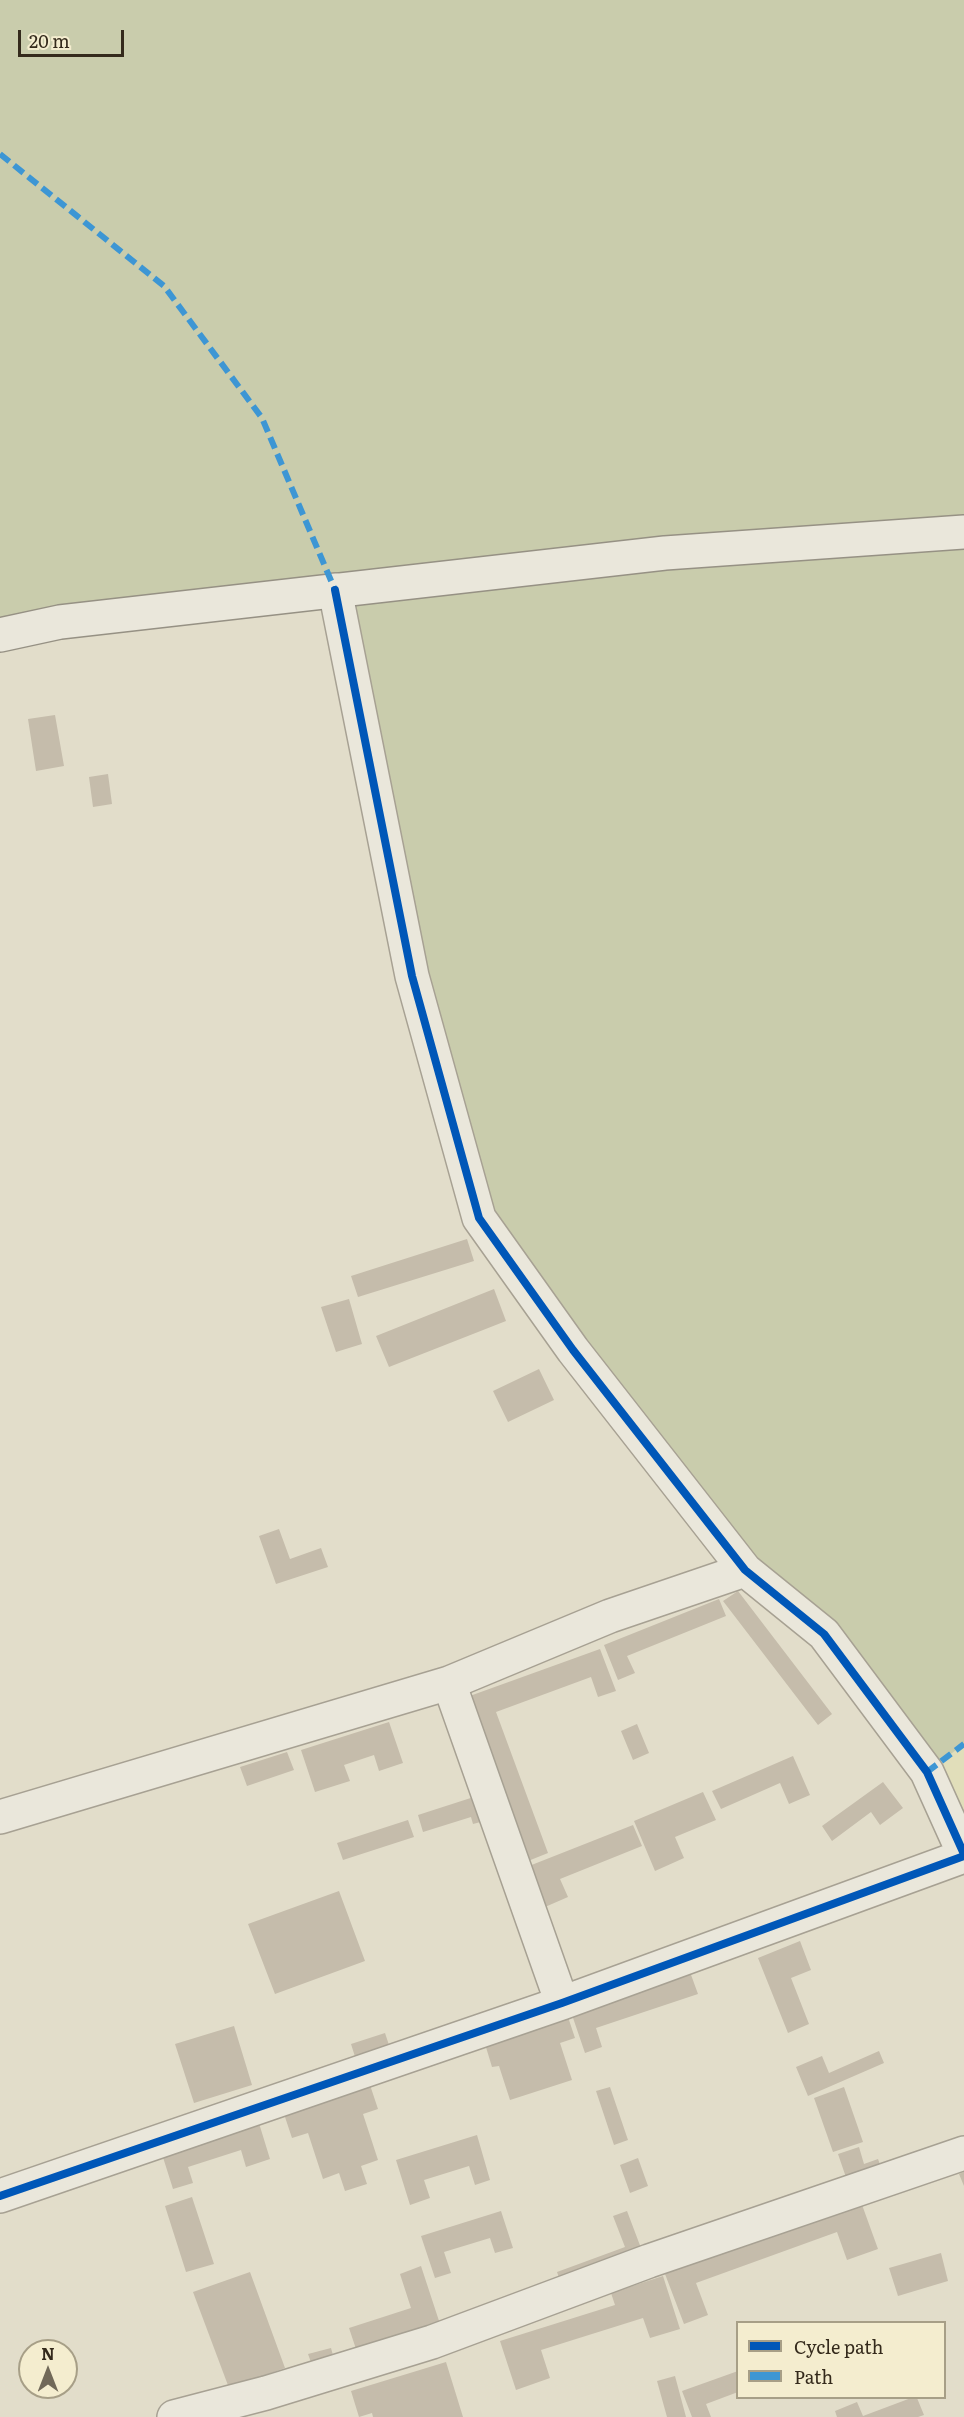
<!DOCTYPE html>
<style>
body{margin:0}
#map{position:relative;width:964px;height:2417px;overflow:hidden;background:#e2ddca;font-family:Literata,serif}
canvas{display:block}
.legend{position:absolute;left:736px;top:2321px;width:210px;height:78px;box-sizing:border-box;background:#f4edcf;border:2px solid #a79f87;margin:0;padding:8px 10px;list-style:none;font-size:18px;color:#342a1c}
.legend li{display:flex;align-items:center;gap:12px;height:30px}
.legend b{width:30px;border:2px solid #a79f87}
.north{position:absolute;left:18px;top:2339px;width:60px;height:60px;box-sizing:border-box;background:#f4edcf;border:2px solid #a79f87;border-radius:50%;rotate:0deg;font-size:16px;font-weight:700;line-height:24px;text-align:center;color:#342a1c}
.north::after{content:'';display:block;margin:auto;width:21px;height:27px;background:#716959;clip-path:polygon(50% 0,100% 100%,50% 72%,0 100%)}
.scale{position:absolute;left:18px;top:30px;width:106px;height:27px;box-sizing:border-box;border:3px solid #342a1c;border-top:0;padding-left:8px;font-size:18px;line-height:21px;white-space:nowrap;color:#342a1c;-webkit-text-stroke:4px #f4edcf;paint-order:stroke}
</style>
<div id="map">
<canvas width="964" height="2417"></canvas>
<ul class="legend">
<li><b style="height:8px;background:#0057b8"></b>Cycle path</li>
<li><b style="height:8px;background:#3d96d4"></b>Path</li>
</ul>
<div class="north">N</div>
<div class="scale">20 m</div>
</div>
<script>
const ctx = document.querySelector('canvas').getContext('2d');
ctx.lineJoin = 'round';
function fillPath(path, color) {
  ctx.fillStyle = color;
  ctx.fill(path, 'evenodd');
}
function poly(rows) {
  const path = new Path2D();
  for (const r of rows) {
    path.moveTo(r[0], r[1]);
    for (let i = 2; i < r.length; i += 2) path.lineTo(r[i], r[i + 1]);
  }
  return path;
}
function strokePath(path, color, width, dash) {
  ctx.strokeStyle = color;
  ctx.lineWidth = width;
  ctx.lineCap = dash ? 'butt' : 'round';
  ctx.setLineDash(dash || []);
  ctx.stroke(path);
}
const farmland = poly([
 [964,1744,964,1854,927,1772]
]);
const cemetery = poly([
 [0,0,964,0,964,1744,927,1772,745,1570,479,1218,335,591,0,635]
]);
const building = poly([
 [55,715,64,766,36,771,28,719],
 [108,774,112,804,93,807,89,777],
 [467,1239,474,1261,358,1297,351,1276],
 [494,1289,506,1321,389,1367,376,1336],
 [349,1299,362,1344,336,1352,321,1307],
 [539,1369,554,1400,508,1422,493,1391],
 [279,1529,290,1559,321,1548,328,1567,276,1584,259,1536],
 [738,1591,832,1714,818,1725,723,1601],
 [719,1599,726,1616,627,1656,635,1673,618,1680,604,1645],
 [600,1649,616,1691,598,1697,591,1677,496,1712,548,1853,528,1861,467,1697],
 [389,1722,403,1763,379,1771,374,1755,344,1765,350,1781,315,1792,301,1750],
 [637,1724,649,1753,633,1760,621,1731],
 [287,1752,294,1770,247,1786,240,1767],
 [793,1756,810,1795,789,1804,780,1783,721,1809,712,1791],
 [883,1782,903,1808,880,1825,871,1812,832,1841,822,1826],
 [703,1792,716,1820,675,1837,684,1858,655,1871,634,1821],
 [480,1795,488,1820,473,1824,471,1817,423,1832,418,1815],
 [408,1820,414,1837,343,1860,337,1843],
 [633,1825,642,1846,560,1879,568,1897,545,1907,529,1866],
 [339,1891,365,1961,275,1994,248,1924],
 [800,1941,811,1970,791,1978,809,2024,788,2033,758,1958],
 [690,1972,698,1994,596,2028,602,2047,585,2053,571,2012],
 [568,2017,575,2038,560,2043,572,2080,510,2100,499,2066,492,2067,485,2044],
 [234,2026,252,2085,194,2103,175,2044],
 [385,2033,391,2051,357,2063,351,2044],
 [879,2051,884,2063,808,2096,796,2067,822,2056,829,2073],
 [369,2082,378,2109,363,2114,378,2160,361,2166,367,2184,345,2191,339,2173,323,2179,308,2133,292,2138,283,2111],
 [610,2087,628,2140,614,2145,596,2091],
 [844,2087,863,2142,833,2152,814,2098],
 [258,2120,270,2159,246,2167,241,2150,188,2167,193,2183,173,2189,161,2151],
 [477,2135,490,2180,475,2185,469,2166,424,2180,430,2198,410,2205,396,2160],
 [859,2147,864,2164,878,2159,885,2178,850,2189,838,2154],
 [638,2158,648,2186,630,2193,620,2165],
 [964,2172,964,2186,959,2174],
 [192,2197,214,2264,186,2272,165,2206],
 [861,2202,878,2249,847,2260,837,2232,696,2283,708,2315,684,2324,665,2274],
 [501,2211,513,2248,495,2253,490,2238,444,2252,451,2273,435,2278,421,2236],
 [627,2211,644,2256,562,2286,557,2272,625,2247,613,2216],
 [941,2253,948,2281,898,2296,889,2268],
 [421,2266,440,2324,357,2352,349,2328,411,2308,400,2274],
 [250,2272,285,2368,229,2388,193,2292],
 [663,2276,680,2329,650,2338,643,2318,541,2350,550,2378,516,2390,500,2341,615,2305,611,2293],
 [331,2348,334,2359,312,2365,308,2354],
 [446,2362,463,2417,373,2417,372,2413,359,2417,351,2391],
 [738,2371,738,2392,706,2404,711,2417,692,2417,682,2391],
 [675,2376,686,2417,667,2417,657,2381],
 [911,2398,917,2398,924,2415,918,2417,837,2417,835,2411,857,2402,863,2416]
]);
const street = poly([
 [335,590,412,976,479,1218,573,1350,745,1570,824,1634,927,1772,964,1854],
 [449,1683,562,2003],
 [0,1817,449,1683,610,1616,745,1570],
 [0,2196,562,2003,964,1856],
 [174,2417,266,2393,432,2342,649,2261,964,2153]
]);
const secondary = poly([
 [0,635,60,622,665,553,964,532]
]);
const quiet = poly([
 [0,154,164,286,262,418,335,590],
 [927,1772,964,1744]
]);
const cycleway = poly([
 [335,590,412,976,479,1218,573,1350,745,1570,824,1634,927,1772,964,1854],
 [0,2196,562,2003,964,1856]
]);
fillPath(farmland, '#e1deba');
fillPath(cemetery, '#c9ccac');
fillPath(building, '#c5bcab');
strokePath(street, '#a7a193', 36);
strokePath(secondary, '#969184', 36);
strokePath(street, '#eae7db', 33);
strokePath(secondary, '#eae7db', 33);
strokePath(quiet, '#3d96d4', 6, [12, 6]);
strokePath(cycleway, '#0057b8', 8);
</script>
